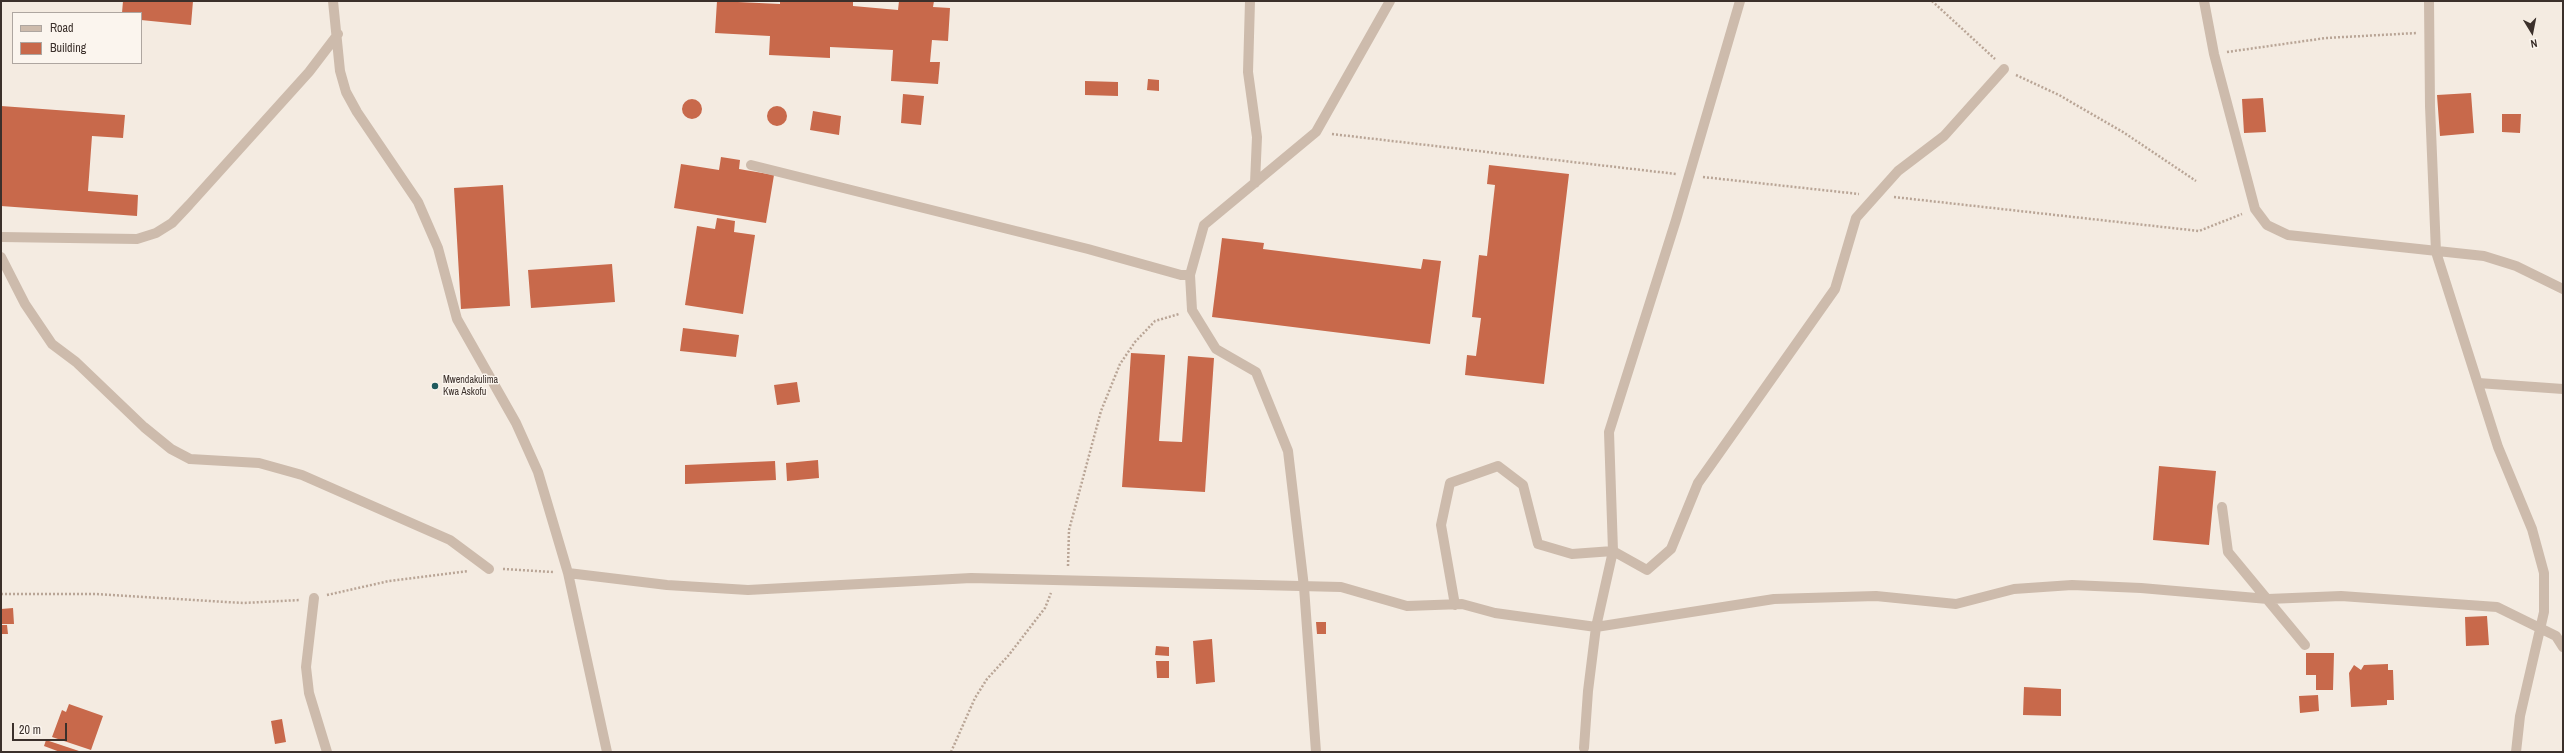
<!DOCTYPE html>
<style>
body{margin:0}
#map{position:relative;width:2564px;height:753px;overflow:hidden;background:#f4ebe1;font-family:"Archivo Narrow",sans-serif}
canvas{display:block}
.frame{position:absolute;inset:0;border:2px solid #3b302b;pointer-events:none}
.legend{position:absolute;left:12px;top:12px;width:130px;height:52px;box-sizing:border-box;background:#fbf5ee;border:1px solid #aea6a0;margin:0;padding:5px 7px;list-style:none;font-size:12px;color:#3b302b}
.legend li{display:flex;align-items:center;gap:8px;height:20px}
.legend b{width:20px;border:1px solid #aea6a0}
.north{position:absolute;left:2512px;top:12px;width:40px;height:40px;-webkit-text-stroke:3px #fbf5ee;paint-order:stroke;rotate:170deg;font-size:11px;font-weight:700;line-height:16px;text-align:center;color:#3b302b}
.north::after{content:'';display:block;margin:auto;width:14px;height:18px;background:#3b302b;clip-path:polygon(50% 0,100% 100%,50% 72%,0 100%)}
.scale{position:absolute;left:12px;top:723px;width:55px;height:18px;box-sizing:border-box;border:2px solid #3b302b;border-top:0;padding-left:5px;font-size:12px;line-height:14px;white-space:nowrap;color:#3b302b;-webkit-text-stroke:3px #fbf5ee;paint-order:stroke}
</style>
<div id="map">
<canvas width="2564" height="753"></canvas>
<div class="frame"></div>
<ul class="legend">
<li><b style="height:5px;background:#cdbbac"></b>Road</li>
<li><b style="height:11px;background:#c8694b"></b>Building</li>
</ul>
<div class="north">N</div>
<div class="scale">20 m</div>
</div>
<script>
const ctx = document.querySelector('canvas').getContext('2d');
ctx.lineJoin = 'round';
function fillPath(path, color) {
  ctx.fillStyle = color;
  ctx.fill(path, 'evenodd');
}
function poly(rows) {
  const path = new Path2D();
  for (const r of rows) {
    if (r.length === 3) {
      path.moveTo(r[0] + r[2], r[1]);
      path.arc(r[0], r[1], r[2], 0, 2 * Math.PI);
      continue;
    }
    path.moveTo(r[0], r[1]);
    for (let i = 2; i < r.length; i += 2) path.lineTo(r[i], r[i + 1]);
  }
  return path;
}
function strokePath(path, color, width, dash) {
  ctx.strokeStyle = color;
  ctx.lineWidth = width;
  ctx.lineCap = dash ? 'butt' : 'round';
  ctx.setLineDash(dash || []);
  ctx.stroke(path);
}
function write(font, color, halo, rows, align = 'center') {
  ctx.font = font + ' "Archivo Narrow",sans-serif';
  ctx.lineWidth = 3;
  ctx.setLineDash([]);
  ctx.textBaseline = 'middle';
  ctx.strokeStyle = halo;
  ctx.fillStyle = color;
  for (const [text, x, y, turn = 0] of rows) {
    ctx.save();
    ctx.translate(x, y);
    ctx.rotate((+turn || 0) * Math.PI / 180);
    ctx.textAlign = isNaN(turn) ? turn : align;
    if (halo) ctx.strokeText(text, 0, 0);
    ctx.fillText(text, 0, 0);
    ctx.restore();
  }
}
const building = poly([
 [123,1,193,1,191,25,141,20,141,13,122,13],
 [717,1,780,4,780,1,853,1,853,6,898,10,899,1,934,1,933,7,950,8,948,41,932,40,930,62,940,62,938,84,891,81,893,50,830,47,830,58,769,55,770,36,715,33],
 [1148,79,1159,80,1159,91,1147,90],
 [1085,81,1118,82,1118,96,1085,95],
 [2471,93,2474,133,2440,136,2437,95],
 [903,94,924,96,921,125,901,123],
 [2263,98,2266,132,2244,133,2242,99],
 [692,109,10],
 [1,106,125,115,123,138,92,136,88,191,138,195,137,216,1,206],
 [777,116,10],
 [813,111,841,116,839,135,810,130],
 [2502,114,2521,114,2520,133,2502,132],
 [721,157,740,160,739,169,774,175,766,223,674,208,681,164,719,170],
 [1489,165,1569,174,1544,384,1465,375,1467,355,1476,356,1481,318,1472,317,1479,255,1487,256,1495,185,1487,184],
 [503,185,510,306,461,309,454,188],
 [717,218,735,221,734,232,755,235,743,314,685,305,697,226,715,229],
 [1222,238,1264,243,1263,249,1421,269,1423,259,1441,261,1430,344,1212,317],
 [612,264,615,302,531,308,528,270],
 [683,328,739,335,736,357,680,351],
 [1131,353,1165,355,1159,441,1182,442,1188,356,1214,358,1205,492,1122,487],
 [797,382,800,402,777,405,774,385],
 [818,460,819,478,787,481,786,463],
 [775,461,776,480,685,484,685,465],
 [2159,466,2216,471,2209,545,2153,540],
 [13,608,14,624,1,624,1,609],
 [2487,616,2489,645,2466,646,2465,617],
 [1316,622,1326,622,1326,634,1317,634],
 [1,625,7,625,8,634,1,634],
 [1212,639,1215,682,1196,684,1193,641],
 [1156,646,1169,647,1169,656,1155,655],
 [2306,653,2334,653,2333,690,2316,690,2316,675,2306,675],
 [1156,661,1169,661,1169,678,1157,678],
 [2388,664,2388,670,2393,670,2394,700,2387,700,2387,705,2351,707,2349,673,2354,665,2361,670,2364,665],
 [2024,687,2061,689,2061,716,2023,715],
 [2318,695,2319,711,2300,713,2299,696],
 [69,704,103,716,91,750,52,737,62,710,66,712],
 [282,719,286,742,275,744,271,721],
 [46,740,82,752,60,752,44,746]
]);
const path = poly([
 [1932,1,1995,59],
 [2227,52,2326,38,2417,33],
 [2016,75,2059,95,2123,132,2196,181],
 [1332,134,1676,174],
 [1703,177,1859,194],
 [1894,197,2199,231,2242,214],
 [1068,566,1069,530,1101,411,1120,364,1135,342,1155,321,1179,314],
 [503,569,553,572],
 [1,594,95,594,243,603,300,600],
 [327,595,389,581,468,571],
 [951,752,975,698,987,679,1008,656,1045,608,1051,593]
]);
const minor = poly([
 [333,1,340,71,346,92,357,112,418,202,438,248,457,319,516,423,538,472,568,573,607,752],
 [1250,1,1248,72,1257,137,1255,183],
 [2204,1,2214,54,2255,209,2267,225,2288,235,2484,256,2516,266,2563,289],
 [2429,1,2430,106,2436,252,2498,447,2532,529,2544,573,2544,612,2520,716,2516,752],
 [751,165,1088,249,1181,275,1190,275],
 [1,237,137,239,156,233,172,223,189,205,309,72,338,34],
 [1,257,25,304,52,344,76,362,144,427,171,449,190,459,259,463,302,475,450,540,489,569],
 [2478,383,2563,389],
 [2222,507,2228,552,2305,645],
 [568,573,667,585,748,590,971,578,1341,587,1407,606,1462,604,1495,613,1596,627,1774,599,1876,596,1956,604,2014,589,2072,585,2141,588,2268,599,2341,596,2497,607,2556,636,2563,647],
 [314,598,306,667,309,693,327,752],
 [1455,605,1441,525,1450,483,1498,466,1523,485,1538,544,1572,554,1613,551,1647,570,1671,549,1698,483,1835,289,1856,218,1898,171,1944,136,2004,69],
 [1584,748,1588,691,1596,627,1613,551,1609,432,1676,220,1740,1],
 [1316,752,1304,587,1288,451,1256,372,1216,349,1192,310,1190,275,1204,225,1316,132,1390,1]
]);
const markers = [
 [435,386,4,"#1f5a5e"]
];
const poiNames = [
 ["Mwendakulima",443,380],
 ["Kwa Askofu",443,392]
];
fillPath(building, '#c8694b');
strokePath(path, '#b9a596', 2.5, [2, 2]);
strokePath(minor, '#cdbbac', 10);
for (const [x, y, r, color] of markers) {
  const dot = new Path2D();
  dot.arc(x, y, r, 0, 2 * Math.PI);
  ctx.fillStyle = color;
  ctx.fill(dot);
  strokePath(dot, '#fbf5ee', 1.5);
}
write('10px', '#3b302b', '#fbf5ee', poiNames, 'left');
</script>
